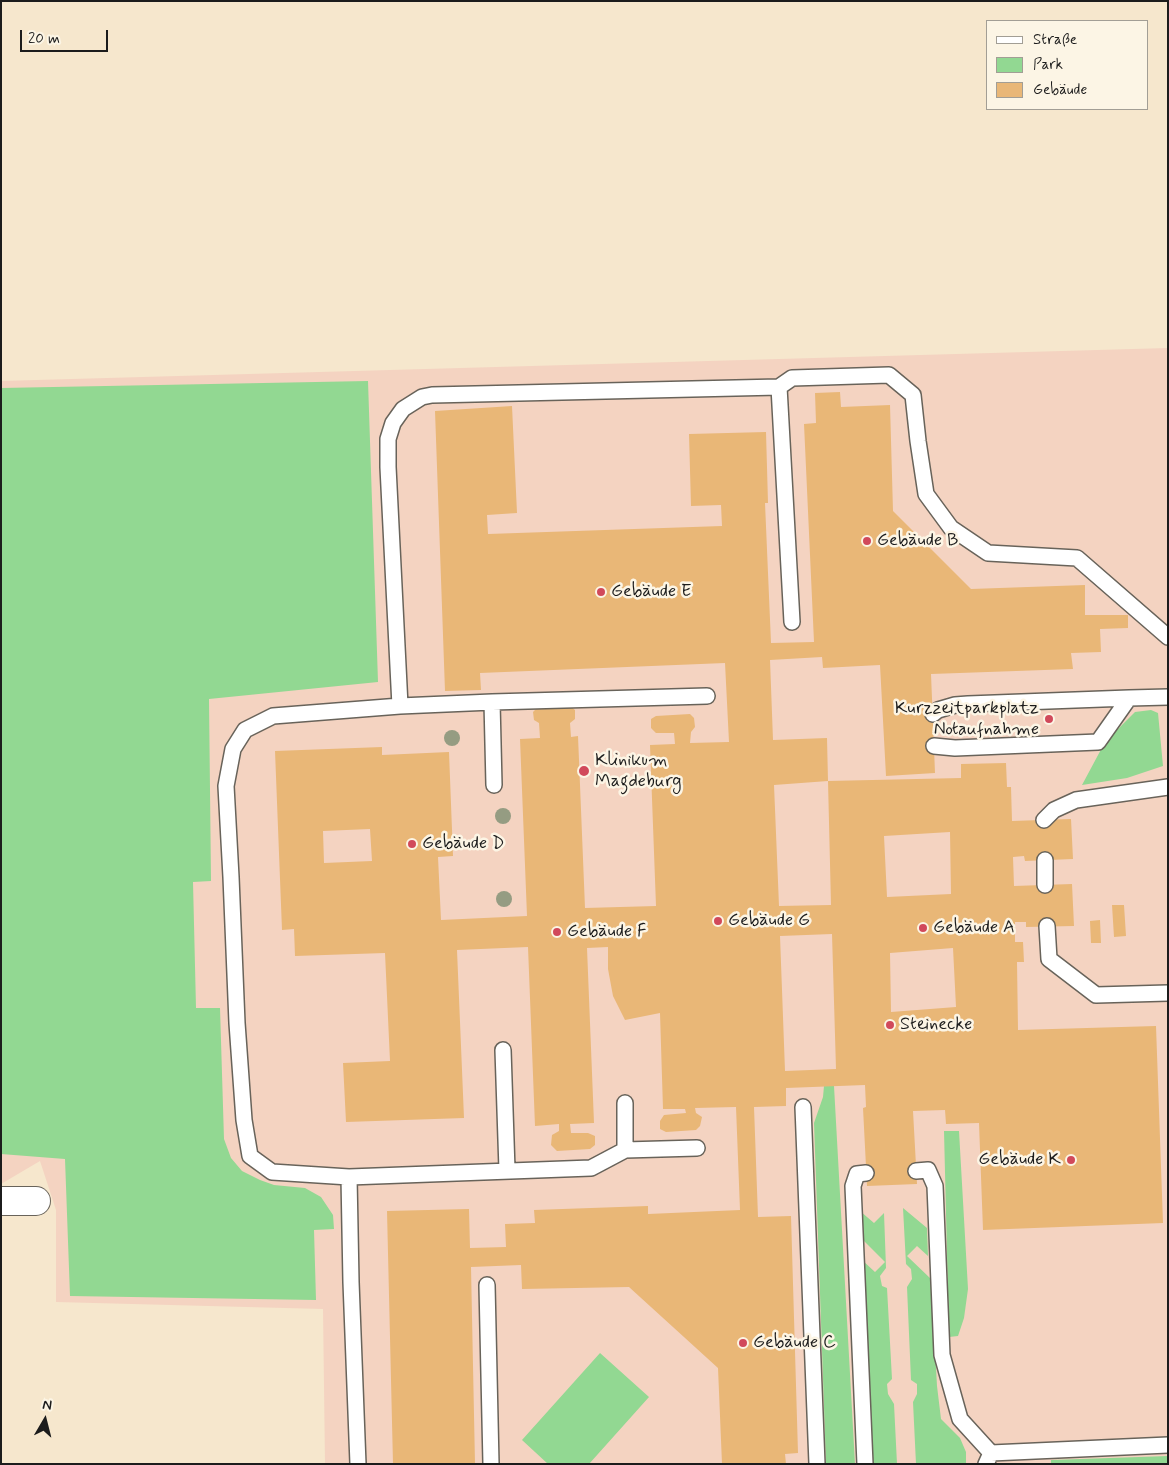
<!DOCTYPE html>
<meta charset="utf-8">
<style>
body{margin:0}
#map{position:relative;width:1169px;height:1465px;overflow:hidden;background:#f6e7cd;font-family:Mynerve,sans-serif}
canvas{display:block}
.frame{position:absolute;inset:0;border:2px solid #1c1c1c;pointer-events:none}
.legend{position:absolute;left:986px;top:20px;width:162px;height:90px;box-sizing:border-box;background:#fcf5e5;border:1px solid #a29e95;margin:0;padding:6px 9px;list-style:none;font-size:15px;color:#1c1c1c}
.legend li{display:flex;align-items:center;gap:10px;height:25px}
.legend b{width:25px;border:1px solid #a29e95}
.north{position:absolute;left:20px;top:1395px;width:50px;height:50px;-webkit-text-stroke:4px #fcf5e5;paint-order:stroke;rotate:8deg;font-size:14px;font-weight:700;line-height:20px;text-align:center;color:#1c1c1c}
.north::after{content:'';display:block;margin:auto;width:18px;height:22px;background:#1c1c1c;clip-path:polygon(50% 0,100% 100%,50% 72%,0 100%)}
.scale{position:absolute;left:20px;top:30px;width:88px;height:22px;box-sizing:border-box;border:2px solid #1c1c1c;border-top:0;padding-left:6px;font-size:15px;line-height:18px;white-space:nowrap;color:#1c1c1c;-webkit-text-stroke:4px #fcf5e5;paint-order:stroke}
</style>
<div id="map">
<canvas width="1169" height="1465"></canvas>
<div class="frame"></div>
<ul class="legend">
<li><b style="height:6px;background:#fff"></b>Straße</li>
<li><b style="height:14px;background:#92d892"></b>Park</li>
<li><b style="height:14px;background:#e9b777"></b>Gebäude</li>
</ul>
<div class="north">N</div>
<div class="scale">20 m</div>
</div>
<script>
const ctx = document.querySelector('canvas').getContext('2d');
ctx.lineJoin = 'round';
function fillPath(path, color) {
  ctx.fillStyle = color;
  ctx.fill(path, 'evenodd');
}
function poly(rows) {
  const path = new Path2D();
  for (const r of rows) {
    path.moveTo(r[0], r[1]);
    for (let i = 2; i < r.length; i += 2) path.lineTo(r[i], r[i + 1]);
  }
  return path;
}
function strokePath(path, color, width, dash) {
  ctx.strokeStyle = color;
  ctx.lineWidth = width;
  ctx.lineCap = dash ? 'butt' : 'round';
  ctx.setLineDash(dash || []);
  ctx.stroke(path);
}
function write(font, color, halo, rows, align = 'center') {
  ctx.font = font + ' Mynerve,sans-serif';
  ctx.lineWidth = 5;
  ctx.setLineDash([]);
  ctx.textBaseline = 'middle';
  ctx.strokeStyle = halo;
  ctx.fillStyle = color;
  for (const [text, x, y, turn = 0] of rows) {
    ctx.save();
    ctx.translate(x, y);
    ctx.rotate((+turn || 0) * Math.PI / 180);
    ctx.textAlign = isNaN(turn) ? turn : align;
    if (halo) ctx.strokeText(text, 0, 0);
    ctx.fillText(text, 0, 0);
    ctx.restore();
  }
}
const built = poly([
 [1168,348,1168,1464,325,1464,323,1309,56,1302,56,1210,40,1161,1,1184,1,381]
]);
const green = poly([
 [368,381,378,682,209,699,211,881,193,882,196,1008,220,1008,224,1139,231,1158,242,1171,260,1180,274,1185,305,1188,321,1197,333,1215,334,1229,314,1230,316,1300,70,1296,65,1159,1,1154,1,388],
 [1151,710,1158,713,1163,766,1127,778,1082,785,1105,742,1135,712],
 [824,1086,834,1086,855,1464,826,1464,814,1123,823,1097],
 [944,1131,959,1131,968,1289,964,1318,958,1336,949,1337],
 [903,1208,927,1228,928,1256,917,1246,907,1256,931,1279,937,1386,941,1419,960,1438,966,1452,966,1464,916,1464,913,1402,917,1394,917,1384,911,1380,907,1287,912,1279,911,1269,906,1264],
 [860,1211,874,1223,884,1213,886,1268,880,1276,882,1286,887,1288,892,1379,887,1384,888,1394,894,1404,897,1464,872,1464,862,1260,875,1272,885,1262,861,1238],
 [600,1353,649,1397,589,1464,548,1464,522,1440],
 [1168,1456,1168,1464,1051,1464,1051,1460]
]);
const building = poly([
 [840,392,841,407,890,405,893,511,971,589,1085,585,1085,615,1128,615,1128,628,1100,629,1101,652,1071,653,1073,669,931,674,935,773,886,776,880,665,823,668,822,657,770,660,773,740,827,738,828,781,774,785,779,906,831,905,828,781,961,778,961,764,1006,763,1007,787,1011,787,1012,821,1071,819,1073,859,1025,861,1024,856,1013,857,1014,886,1072,884,1074,926,1026,927,1026,922,1015,922,1015,942,1023,942,1024,962,1017,962,1018,1030,1156,1026,1163,1223,983,1230,979,1123,946,1124,945,1110,913,1111,917,1184,867,1186,863,1108,866,1107,865,1085,786,1088,786,1106,754,1107,758,1217,791,1216,798,1453,785,1454,786,1464,722,1464,718,1368,629,1287,522,1289,521,1265,471,1267,475,1464,393,1464,387,1211,469,1209,470,1248,506,1247,505,1224,535,1223,534,1210,648,1206,648,1214,740,1210,736,1107,695,1108,696,1113,702,1117,700,1126,696,1130,666,1132,660,1129,660,1121,664,1115,686,1113,685,1109,663,1109,660,1013,625,1020,613,996,608,969,608,947,587,948,594,1123,570,1124,571,1133,588,1133,595,1136,595,1145,590,1149,557,1151,551,1145,552,1135,559,1131,559,1124,535,1126,528,947,457,950,464,1118,346,1122,343,1063,390,1061,385,953,295,956,294,929,282,930,275,751,382,747,382,755,449,752,453,856,438,857,441,920,527,916,520,739,540,738,539,723,534,720,533,712,537,708,571,707,575,710,575,719,570,723,571,737,578,736,585,908,656,906,650,745,675,744,674,733,656,733,651,728,651,719,656,716,690,714,694,718,695,727,691,732,690,743,729,742,725,663,480,673,481,690,445,691,435,411,512,406,517,513,487,515,488,534,722,526,721,505,691,506,689,434,766,432,768,503,765,503,771,643,814,642,804,424,816,423,815,393],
 [370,829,372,861,324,863,323,831],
 [950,832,951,894,887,897,884,836],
 [832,934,836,1069,785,1071,780,936],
 [953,948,956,1007,891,1012,890,953],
 [1112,905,1124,905,1126,936,1114,937],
 [1100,920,1101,943,1091,943,1090,921]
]);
const lane = poly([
 [779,387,792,622],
 [1129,698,1168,697],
 [492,702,494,785],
 [400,706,388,467,388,439,393,423,403,409,422,397,432,395,779,387,792,378,889,375,913,395,918,441,926,494,951,528,988,553,1077,558,1168,637],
 [933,714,938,710,955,705,968,704,1129,698,1098,742,955,748,934,746],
 [1044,820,1054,810,1076,800,1168,787],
 [1045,860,1045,885],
 [1047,926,1049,959,1096,995,1168,993],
 [503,1050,507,1170],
 [803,1107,817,1464],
 [697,1148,625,1150,591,1168,349,1177,272,1172,250,1156,244,1120,237,1023,231,877,226,786,233,749,245,730,273,716,400,706,492,702,707,696],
 [625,1150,625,1103],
 [916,1171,928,1170,935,1186,942,1355,960,1419,991,1453,986,1464],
 [349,1177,351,1282,358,1464],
 [487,1285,491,1464],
 [991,1453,1168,1445],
 [865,1464,853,1186,857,1174,866,1173]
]);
const street = poly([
 [1,1201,36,1201]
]);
const trees = [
 [452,738],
 [503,816],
 [504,899]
];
const markers = [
 [867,541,5,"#d1495b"],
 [601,592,5,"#d1495b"],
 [1049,719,5,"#d1495b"],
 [584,771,6,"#d1495b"],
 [412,844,5,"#d1495b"],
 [718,921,5,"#d1495b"],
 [923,928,5,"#d1495b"],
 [557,932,5,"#d1495b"],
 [890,1025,5,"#d1495b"],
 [1071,1160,5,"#d1495b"],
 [743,1343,5,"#d1495b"]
];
const poiNames = [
 ["Gebäude B",877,541],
 ["Gebäude E",611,592],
 ["Kurzzeitparkplatz",1039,709,"right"],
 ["Notaufnahme",1039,730,"right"],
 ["Klinikum",595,761],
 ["Magdeburg",595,782],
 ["Gebäude D",422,844],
 ["Gebäude G",728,921],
 ["Gebäude A",933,928],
 ["Gebäude F",567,932],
 ["Steinecke",900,1025],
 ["Gebäude K",1061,1160,"right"],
 ["Gebäude C",753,1343]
];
fillPath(built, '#f4d3c1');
fillPath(green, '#92d892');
fillPath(building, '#e9b777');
strokePath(lane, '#68635a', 18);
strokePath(street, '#68635a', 30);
strokePath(lane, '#fff', 15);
strokePath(street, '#fff', 28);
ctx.fillStyle = '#959c82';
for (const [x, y] of trees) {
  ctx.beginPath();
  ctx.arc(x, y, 8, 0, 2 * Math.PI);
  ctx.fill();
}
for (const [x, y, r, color] of markers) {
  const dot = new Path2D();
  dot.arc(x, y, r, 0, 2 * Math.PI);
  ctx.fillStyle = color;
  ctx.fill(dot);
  strokePath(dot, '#fcf5e5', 2);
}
write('18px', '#1c1c1c', '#fcf5e5', poiNames, 'left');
</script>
